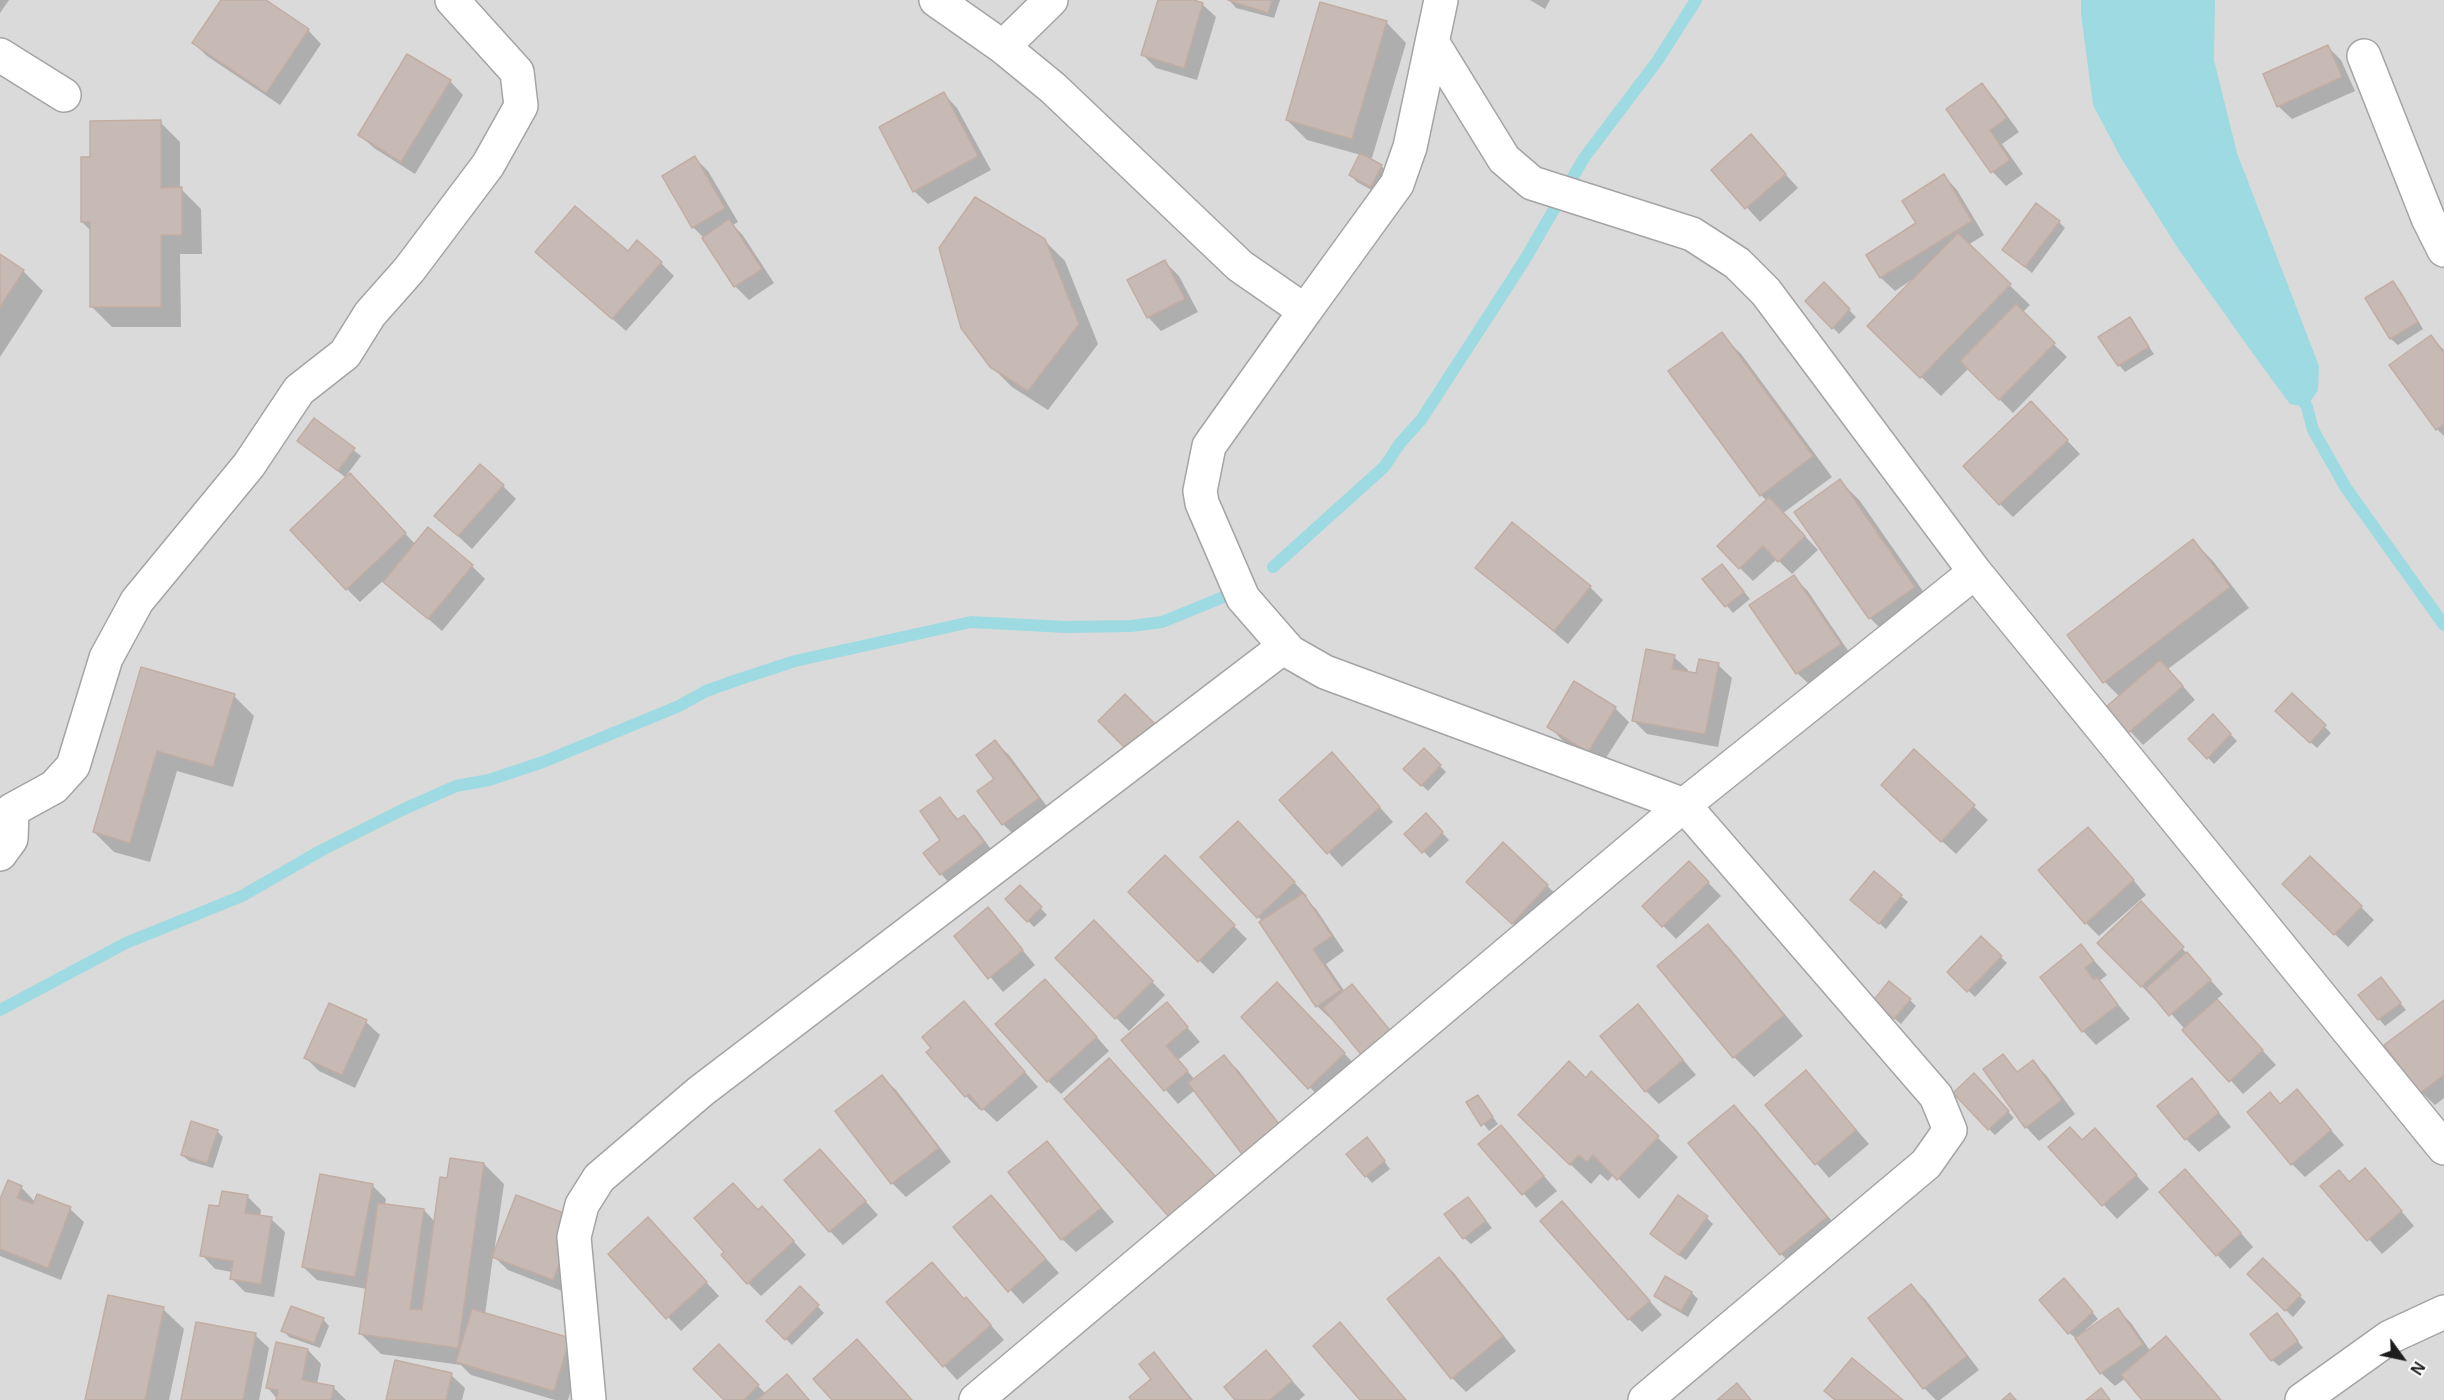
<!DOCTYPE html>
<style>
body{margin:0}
#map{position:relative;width:2444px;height:1400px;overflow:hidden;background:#efe9e2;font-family:Helvetica,sans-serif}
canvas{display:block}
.north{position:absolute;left:2372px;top:1328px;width:60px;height:60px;-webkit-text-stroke:4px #fff;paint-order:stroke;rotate:123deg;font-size:16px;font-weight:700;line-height:24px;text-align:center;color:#1d1d1d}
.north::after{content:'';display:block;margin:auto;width:21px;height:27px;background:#1d1d1d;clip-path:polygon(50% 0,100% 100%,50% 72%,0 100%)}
</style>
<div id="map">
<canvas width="2444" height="1400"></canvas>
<div class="north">N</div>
</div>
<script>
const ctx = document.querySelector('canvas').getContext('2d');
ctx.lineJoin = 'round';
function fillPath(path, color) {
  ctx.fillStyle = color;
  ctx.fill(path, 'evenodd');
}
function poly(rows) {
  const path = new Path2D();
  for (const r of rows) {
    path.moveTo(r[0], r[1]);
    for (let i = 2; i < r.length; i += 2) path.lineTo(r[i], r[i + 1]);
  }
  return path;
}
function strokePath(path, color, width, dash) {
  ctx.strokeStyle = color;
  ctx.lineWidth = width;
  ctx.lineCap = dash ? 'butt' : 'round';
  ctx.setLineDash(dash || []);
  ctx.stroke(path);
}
const residential = poly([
 [0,0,2444,0,2444,1400,0,1400]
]);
const water = poly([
 [2081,0,2215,0,2214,60,2237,153,2319,366,2318,390,2307,407,2290,404,2259,362,2177,247,2121,158,2093,105,2081,14]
]);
const shadow = poly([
 [0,0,9,0,0,13],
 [223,0,263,0,308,30,321,44,280,105,207,56,194,43],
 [1159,0,1189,0,1202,4,1216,17,1197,80,1156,68,1143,55],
 [1229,0,1280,0,1274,18,1236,8],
 [1530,0,1550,0,1545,9],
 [1386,22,1406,43,1372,158,1365,157,1382,167,1388,173,1377,193,1357,182,1350,175,1361,155,1307,140,1287,120],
 [2328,47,2341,60,2355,91,2292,119,2278,106],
 [450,81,463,95,415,174,374,148,360,135],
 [1982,85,1995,99,2019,132,2002,144,2023,174,2006,186,1993,172,1948,109],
 [944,94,957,108,991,170,928,204,914,191],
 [160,122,180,142,180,188,201,209,202,254,180,254,181,327,112,327,92,307,91,231,82,222,91,159],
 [1751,136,1798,188,1760,222,1713,170],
 [695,158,708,171,738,222,733,225,742,234,774,283,749,300,735,286,704,238,693,227,664,176],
 [1944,176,1957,190,1984,235,1968,245,2030,305,2022,313,2067,357,2013,413,1969,368,1941,396,1889,346,1913,279,1895,291,1881,278,1868,255,1918,223],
 [2059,222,2065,228,2032,273,2004,250],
 [1044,240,1065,261,1098,344,1048,410,1012,387,991,366],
 [537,252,628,254,661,263,674,276,626,331],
 [0,256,23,271,43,291,0,357],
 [1165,262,1179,276,1198,312,1161,331,1148,317],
 [2393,283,2400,290,2423,329,2398,345,2391,339,2367,299],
 [1824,285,1856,317,1839,334,1807,301],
 [2130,319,2154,354,2125,372,2119,365],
 [1721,334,1741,354,1832,477,1783,513,1818,550,1792,574,1777,559,1753,581,1740,568,1767,501,1761,495],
 [2431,337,2444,350,2444,436,2437,429],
 [2045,417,2080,454,2013,517,2000,504],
 [315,420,361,456,345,477,299,441],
 [1840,481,1860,501,1934,607,1890,638,1870,618],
 [503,486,516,499,472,549,436,516],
 [363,489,416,545,472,566,485,579,442,631,384,580,360,602,347,589],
 [2193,541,2213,561,2249,608,2168,669,2195,700,2143,745,2108,707,2120,697,2105,682,2069,635],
 [1477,568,1590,587,1603,600,1568,644],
 [1728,572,1750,599,1733,613,1704,579],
 [1793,577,1807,590,1853,658,1811,686,1797,673],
 [1674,657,1688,670,1687,673,1697,675,1718,665,1732,678,1718,747,1647,734,1634,721],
 [142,669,234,696,254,716,233,787,177,771,150,862,114,852,94,832],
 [2292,696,2331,733,2317,748,2284,717],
 [1615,708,1629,722,1602,764,1562,740,1549,726],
 [2213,717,2237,741,2214,764,2190,739],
 [995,742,1009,755,1051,812,1017,838,1003,824,996,779],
 [1424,750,1446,772,1428,791,1405,769],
 [1915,751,1988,820,1956,854,1896,799],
 [1345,768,1393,822,1342,867,1281,800],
 [939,799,959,820,964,817,977,830,996,856,954,888,941,874,943,840],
 [1426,815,1449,840,1430,858,1406,834],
 [1251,836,1307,896,1305,898,1316,909,1344,951,1326,964,1345,992,1352,986,1405,1048,1333,1018,1331,1019,1317,1006,1263,922,1202,857],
 [2101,842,2146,895,2099,936,2086,923],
 [1503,844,1561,899,1526,936,1482,895],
 [1165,857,1247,939,1213,974,1130,892],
 [1689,863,1721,896,1676,939,1644,906],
 [1874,873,1908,902,1886,929,1859,906],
 [2284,884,2361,907,2374,920,2348,947],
 [1020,887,1047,915,1034,927,1007,899],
 [988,909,1035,965,1003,992,956,936],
 [2154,917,2223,994,2216,1000,2276,1065,2243,1094,2157,998,2155,1000,2100,943],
 [1094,922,1165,995,1129,1031,1057,958],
 [1708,926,1728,946,1803,1036,1754,1077,1734,1057],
 [1981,938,2007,963,1975,997,1949,972],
 [2081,946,2107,975,2099,981,2130,1019,2096,1045,2083,1031],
 [2381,979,2406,1010,2385,1026,2379,1019],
 [1059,994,1109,1051,1061,1094,1048,1081],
 [1291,997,1358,1068,1323,1101,1243,1017],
 [1910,1000,1916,1006,1901,1024,1881,1007],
 [2444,1002,2444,1098,2435,1105,2421,1092],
 [1167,1004,1200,1042,1178,1060,1195,1080,1224,1057,1238,1070,1291,1139,1256,1166,1243,1153,1195,1090,1178,1104,1123,1040],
 [1638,1006,1696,1075,1659,1104,1646,1091],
 [977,1017,1038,1087,997,1122,982,1108,980,1110,966,1096,928,1052],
 [366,1022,380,1035,355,1088,319,1071,306,1058],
 [2002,1056,2018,1073,2032,1062,2046,1075,2075,1114,2039,1141,2026,1127,1985,1069],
 [1806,1072,1869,1144,1829,1178,1767,1105],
 [1591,1074,1678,1157,1639,1199,1614,1174,1608,1181,1600,1174,1591,1184,1540,1135],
 [882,1077,896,1090,951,1162,906,1197,892,1183,837,1111],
 [2191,1080,2231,1127,2199,1152,2186,1139],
 [1981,1081,2014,1118,1995,1135,1989,1129],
 [2297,1091,2344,1145,2305,1177,2292,1164,2281,1105],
 [1478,1097,1498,1124,1489,1131,1468,1103],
 [1734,1107,1754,1127,1846,1238,1801,1274,1781,1254],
 [1501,1127,1557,1191,1536,1208,1481,1144],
 [217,1131,223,1137,213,1168,189,1161,182,1155],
 [2082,1141,2108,1144,2149,1189,2117,1219,2050,1147],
 [1047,1143,1114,1222,1076,1252,1062,1239],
 [1373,1146,1390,1169,1372,1183,1366,1176],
 [820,1151,878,1215,843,1245,830,1231],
 [484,1164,504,1184,494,1253,577,1219,567,1293,508,1270,493,1256,485,1315,569,1340,582,1353,568,1400,555,1400,471,1375,461,1365,381,1354,360,1333,367,1289,317,1280,303,1267,372,1185,386,1199,385,1205,424,1210,435,1222,449,1180],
 [2350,1183,2378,1184,2414,1226,2382,1254,2322,1186],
 [2198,1184,2253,1247,2230,1269,2161,1192],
 [21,1187,35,1202,38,1196,70,1209,84,1222,61,1280,0,1256,0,1203],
 [247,1196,261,1210,260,1217,271,1219,285,1232,274,1297,245,1292,231,1278,232,1272,215,1269,202,1255,220,1208],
 [991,1197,1059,1273,1023,1304,955,1227],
 [1474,1205,1492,1228,1471,1244,1464,1238],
 [1575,1216,1662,1315,1642,1332,1629,1319],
 [1707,1218,1713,1224,1686,1260,1658,1240],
 [776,1222,806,1255,761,1296,748,1283],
 [661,1233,719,1296,681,1331,610,1254],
 [1439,1259,1453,1272,1516,1351,1466,1392,1452,1378,1389,1300],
 [2263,1260,2306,1302,2293,1317,2249,1274],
 [1666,1278,1692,1293,1698,1299,1688,1317,1662,1302,1656,1295],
 [1911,1286,1925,1299,1979,1370,1940,1400,1936,1400,1924,1388],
 [2070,1286,2098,1319,2085,1330,2087,1332,2118,1310,2131,1323,2151,1352,2166,1338,2221,1400,2144,1400,2126,1378,2115,1386,2101,1373,2076,1338,2069,1333],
 [800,1288,824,1313,792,1345,768,1321],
 [965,1300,979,1312,1004,1340,957,1380,888,1303],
 [163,1309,184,1329,169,1400,87,1400],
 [323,1319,329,1326,320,1348,289,1337,283,1330],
 [2283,1322,2303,1348,2279,1366,2272,1360],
 [255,1335,269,1348,259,1400,182,1400],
 [719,1346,766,1394,787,1376,810,1400,726,1400],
 [308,1350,321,1364,317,1384,334,1388,346,1400,278,1400,268,1388],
 [1266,1352,1305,1395,1299,1400,1237,1400],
 [1154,1354,1167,1368,1193,1400,1133,1400,1153,1380],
 [451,1375,465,1388,462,1400,387,1400]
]);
const stream = poly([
 [2299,393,2307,407,2313,430,2346,488,2444,625],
 [1273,567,1384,467,1401,442,1421,420,1524,261,1584,158,1658,60,1696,0],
 [0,1010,126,943,242,896,322,850,404,809,456,786,489,780,543,762,679,706,706,691,737,680,795,661,971,622,1066,627,1131,626,1162,622,1226,596]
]);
const building = poly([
 [221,0,266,0,309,29,266,93,192,43,221,0],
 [1158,0,1194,0,1203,3,1184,68,1141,55,1158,0],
 [1228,0,1272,0,1268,13,1228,0],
 [1320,2,1387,21,1352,139,1286,120,1320,2],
 [2328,45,2342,77,2277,107,2263,74,2328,45],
 [407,54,451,80,401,162,358,135,407,54],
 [1982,83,2007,118,1990,130,2010,160,1991,173,1946,109,1982,83],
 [944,92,978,156,913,192,879,127,944,92],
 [161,120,161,188,182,187,182,235,161,235,161,307,90,307,90,222,81,222,81,157,90,157,90,121,161,120],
 [1751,134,1786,174,1745,209,1711,170,1751,134],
 [1360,153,1382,165,1371,187,1349,175,1360,153],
 [695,156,725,208,692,228,662,176,695,156],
 [1944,174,1972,221,1880,278,1866,255,1916,223,1902,201,1944,174],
 [975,197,1045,239,1079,324,1028,391,990,367,961,328,939,248,975,197],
 [2036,203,2060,221,2025,267,2002,250,2036,203],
 [575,206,628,251,637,240,662,262,612,319,535,252,575,206],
 [729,219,762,269,734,287,702,238,729,219],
 [1958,233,2011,284,1920,378,1867,326,1958,233],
 [0,254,24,270,0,307,0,254],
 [1165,260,1185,299,1147,318,1127,280,1165,260],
 [2393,281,2418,322,2390,339,2365,298,2393,281],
 [1824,282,1850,309,1832,329,1805,301,1824,282],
 [2016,304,2055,343,1999,400,1960,361,2016,304],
 [2130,317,2149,347,2118,366,2098,337,2130,317],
 [1722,332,1813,456,1760,496,1668,371,1722,332],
 [2431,335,2444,353,2444,424,2436,430,2389,365,2431,335],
 [2031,401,2068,440,1999,505,1963,466,2031,401],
 [314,418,355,448,338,471,297,441,314,418],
 [480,464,504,485,458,536,434,516,480,464],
 [350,473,406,533,346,590,290,530,350,473],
 [1840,479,1915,587,1869,619,1794,512,1840,479],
 [1769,497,1805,536,1778,562,1763,546,1739,569,1717,546,1769,497],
 [1512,522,1591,586,1554,631,1475,568,1512,522],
 [428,527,473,565,428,619,383,582,428,527],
 [2193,539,2230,587,2103,683,2067,635,2193,539],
 [1722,564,1744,592,1725,607,1702,579,1722,564],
 [1794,575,1841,644,1796,674,1749,605,1794,575],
 [1646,649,1675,655,1672,669,1696,673,1699,659,1719,663,1705,734,1632,721,1646,649],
 [2160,660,2183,686,2128,733,2106,707,2160,660],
 [141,667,235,694,213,767,157,751,130,843,93,832,141,667],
 [1574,681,1616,707,1588,752,1547,727,1574,681],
 [2292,693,2326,725,2310,743,2275,711,2292,693],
 [1125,694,1155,724,1128,751,1098,721,1125,694],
 [2213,714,2231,734,2207,759,2188,739,2213,714],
 [995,740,1039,798,1002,825,977,791,994,779,976,755,995,740],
 [1424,748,1441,765,1421,786,1403,769,1424,748],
 [1914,749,1975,805,1941,842,1881,785,1914,749],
 [1332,752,1380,807,1327,854,1279,800,1332,752],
 [940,797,957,820,964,815,984,842,940,875,923,853,940,840,920,811,940,797],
 [1426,813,1443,832,1422,853,1404,834,1426,813],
 [1238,821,1295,882,1257,918,1200,857,1238,821],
 [2088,827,2134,880,2085,924,2038,870,2088,827],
 [1503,842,1548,885,1512,924,1466,882,1503,842],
 [1165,855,1235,925,1198,962,1128,892,1165,855],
 [2310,856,2362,906,2334,935,2282,884,2310,856],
 [1689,861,1709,882,1662,927,1642,906,1689,861],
 [1874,871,1902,895,1879,924,1850,900,1874,871],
 [1020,885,1042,907,1027,922,1005,899,1020,885],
 [1303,893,1332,936,1313,949,1341,990,1316,1007,1259,922,1303,893],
 [2141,901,2184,947,2141,987,2097,943,2141,901],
 [988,907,1023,950,988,979,954,936,988,907],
 [1094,920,1153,981,1115,1019,1055,958,1094,920],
 [1708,924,1784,1015,1733,1058,1657,966,1708,924],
 [1981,936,2002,956,1967,992,1947,972,1981,936],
 [2081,944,2094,961,2085,968,2094,980,2097,977,2118,1005,2082,1032,2040,977,2081,944],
 [2187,952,2211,980,2169,1016,2146,988,2187,952],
 [2381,977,2401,1003,2378,1020,2358,995,2381,977],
 [1045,979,1097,1037,1047,1082,995,1024,1045,979],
 [1889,981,1911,999,1894,1019,1873,1001,1889,981],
 [1277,982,1345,1053,1308,1089,1241,1017,1277,982],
 [1352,984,1393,1034,1364,1058,1323,1008,1352,984],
 [2217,999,2263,1050,2229,1082,2182,1030,2217,999],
 [2444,1000,2444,1075,2420,1093,2384,1045,2444,1000],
 [964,1001,1025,1072,982,1110,969,1094,965,1097,926,1052,931,1048,922,1037,964,1001],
 [1167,1002,1188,1027,1166,1046,1188,1071,1164,1091,1121,1040,1167,1002],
 [329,1003,367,1020,342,1075,304,1058,329,1003],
 [1638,1004,1683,1060,1645,1092,1600,1036,1638,1004],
 [2003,1054,2017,1072,2033,1060,2062,1100,2025,1128,1983,1069,2003,1054],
 [1224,1055,1279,1124,1242,1154,1188,1083,1224,1055],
 [1109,1058,1216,1177,1170,1218,1064,1099,1109,1058],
 [1569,1061,1586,1078,1591,1071,1659,1136,1617,1180,1593,1155,1587,1162,1579,1155,1570,1165,1518,1115,1569,1061],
 [1806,1070,1856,1130,1815,1165,1765,1105,1806,1070],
 [1974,1073,2009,1111,1988,1130,1953,1093,1974,1073],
 [882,1075,939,1148,891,1184,835,1111,882,1075],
 [2192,1078,2219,1113,2185,1140,2157,1106,2192,1078],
 [2297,1089,2331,1130,2291,1165,2247,1112,2270,1092,2280,1104,2297,1089],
 [1478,1095,1493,1117,1481,1126,1466,1102,1478,1095],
 [1734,1105,1827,1217,1780,1255,1688,1143,1734,1105],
 [191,1121,218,1130,207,1163,181,1155,191,1121],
 [1501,1125,1544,1176,1522,1195,1478,1144,1501,1125],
 [2070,1127,2082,1140,2095,1128,2137,1175,2102,1206,2048,1147,2070,1127],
 [1367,1137,1385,1161,1365,1177,1346,1154,1367,1137],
 [1047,1141,1101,1208,1061,1240,1008,1172,1047,1141],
 [820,1149,866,1201,829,1232,784,1180,820,1149],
 [450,1158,484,1163,458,1348,359,1334,378,1203,424,1209,410,1309,422,1310,440,1177,447,1178,450,1158],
 [2365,1168,2402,1211,2367,1241,2320,1186,2339,1170,2349,1182,2365,1168],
 [2185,1169,2241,1233,2216,1256,2159,1192,2185,1169],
 [320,1174,373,1184,355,1277,302,1267,320,1174],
 [8,1180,22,1186,17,1198,33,1204,37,1194,71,1207,48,1268,0,1249,0,1199,8,1180],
 [733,1183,758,1210,762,1206,794,1241,747,1284,721,1255,724,1252,694,1218,733,1183],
 [222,1191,248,1195,245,1213,272,1217,261,1284,230,1279,233,1261,200,1256,209,1205,219,1206,222,1191],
 [516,1195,577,1218,553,1280,492,1257,516,1195],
 [991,1195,1046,1259,1008,1292,953,1227,991,1195],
 [1678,1195,1708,1216,1679,1255,1650,1234,1678,1195],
 [1468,1197,1486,1221,1463,1239,1444,1214,1468,1197],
 [1562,1201,1650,1301,1628,1320,1540,1221,1562,1201],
 [648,1217,707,1282,666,1319,608,1254,648,1217],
 [1439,1257,1503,1336,1451,1379,1387,1299,1439,1257],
 [2263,1258,2301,1295,2285,1311,2247,1274,2263,1258],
 [932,1262,964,1299,966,1297,991,1325,943,1367,886,1302,932,1262],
 [1665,1276,1692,1292,1681,1311,1654,1296,1665,1276],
 [2064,1278,2093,1312,2068,1334,2039,1300,2064,1278],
 [1911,1284,1967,1356,1923,1389,1868,1318,1911,1284],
 [800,1286,819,1305,785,1340,766,1321,800,1286],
 [108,1295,164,1307,145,1400,85,1400,108,1295],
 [291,1306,324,1318,314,1343,281,1331,291,1306],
 [2118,1308,2143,1344,2100,1374,2075,1338,2118,1308],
 [472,1309,570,1338,554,1391,456,1362,472,1309],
 [2277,1313,2298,1341,2271,1361,2250,1334,2277,1313],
 [196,1322,256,1333,243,1400,181,1400,196,1322],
 [1340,1322,1406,1400,1360,1400,1313,1346,1340,1322],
 [2166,1336,2221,1400,2142,1400,2121,1375,2166,1336],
 [857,1339,912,1400,832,1400,813,1379,857,1339],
 [276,1342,308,1349,302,1380,334,1386,331,1400,276,1400,278,1390,266,1388,276,1342],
 [719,1344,759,1385,744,1400,724,1400,693,1369,719,1344],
 [1266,1350,1292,1381,1270,1400,1235,1400,1224,1387,1266,1350],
 [1154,1352,1191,1400,1131,1400,1129,1397,1151,1379,1139,1364,1154,1352],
 [1852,1358,1903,1400,1835,1400,1824,1391,1852,1358],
 [395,1360,452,1373,446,1400,386,1400,395,1360],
 [787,1374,809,1400,757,1400,787,1374],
 [1737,1383,1751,1400,1717,1400,1737,1383],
 [2101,1388,2110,1400,2086,1400,2101,1388],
 [2010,1393,2016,1400,2002,1400,2010,1393]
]);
const minor = poly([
 [936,0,1003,47,1053,88,1240,266,1305,311,1397,184,1410,147,1441,0],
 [1432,42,1504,159,1532,183,1692,234,1737,263,1766,292,1975,572,2444,1148],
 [1003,47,1051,0],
 [0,55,64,95],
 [2364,56,2428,218,2444,250],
 [1305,311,1209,446,1200,491,1202,503,1243,598,1290,652,1325,672,1684,805,1936,1096,1950,1130,1926,1164,1645,1400],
 [0,854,11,839,12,810,54,787,73,766,106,658,137,601,249,465,299,390,345,354,370,314,409,270,488,165,521,106,517,72,452,0],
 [589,1400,574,1237,582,1205,599,1178,701,1091,1285,646],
 [976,1400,1684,805,1975,572],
 [2302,1400,2390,1337,2444,1312]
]);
fillPath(residential, '#dbdada');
fillPath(water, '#9edae1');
fillPath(shadow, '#0003');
strokePath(stream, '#9edae1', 12);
fillPath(building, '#c7bab5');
strokePath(building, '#c2ada3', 1.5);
strokePath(minor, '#a4a4a4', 36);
strokePath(minor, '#fff', 33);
</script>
